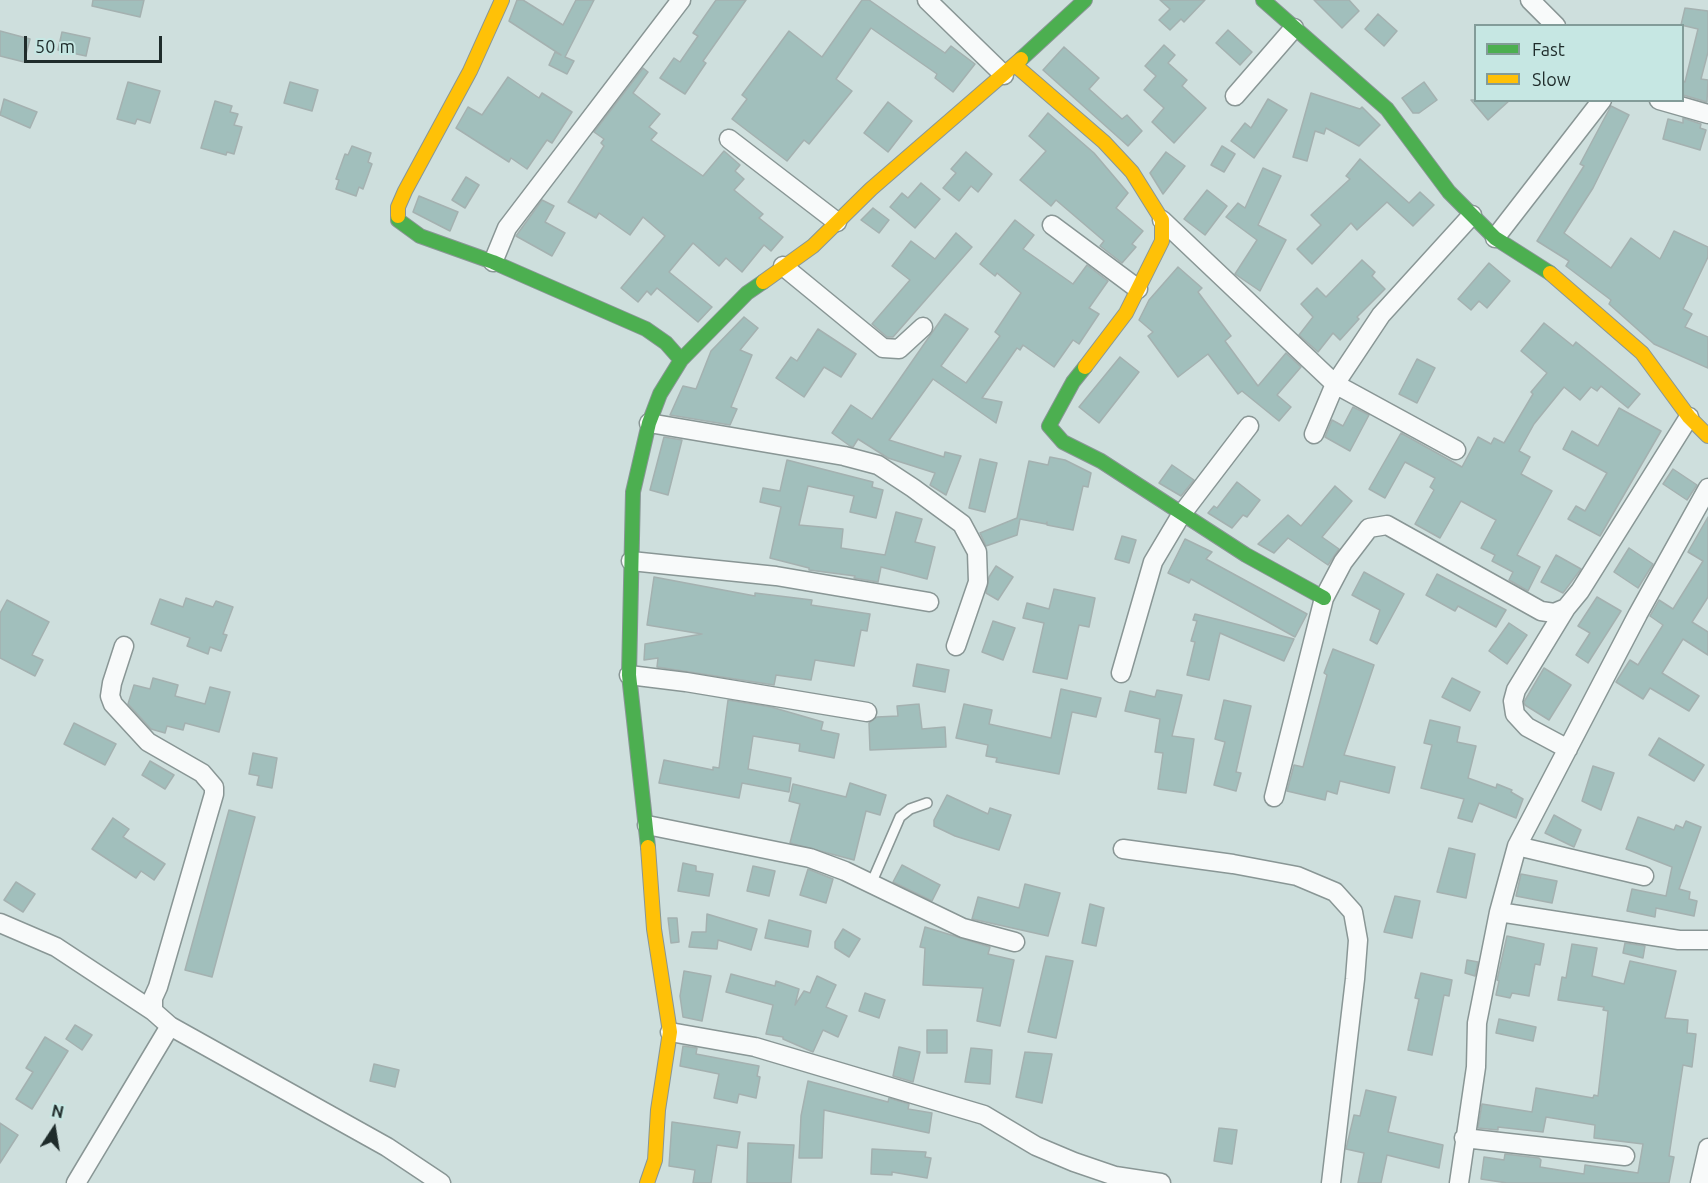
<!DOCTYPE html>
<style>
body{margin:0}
#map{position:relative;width:1708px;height:1183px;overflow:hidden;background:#cedfdd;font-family:Ubuntu,sans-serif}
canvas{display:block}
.legend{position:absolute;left:1474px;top:24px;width:210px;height:78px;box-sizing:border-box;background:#c6e7e3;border:2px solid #839c99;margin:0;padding:8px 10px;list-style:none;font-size:18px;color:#1f2c2b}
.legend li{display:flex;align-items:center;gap:12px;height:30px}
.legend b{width:30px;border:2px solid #839c99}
.north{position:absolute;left:24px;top:1099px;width:60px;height:60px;-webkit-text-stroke:4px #c6e7e3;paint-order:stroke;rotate:12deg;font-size:16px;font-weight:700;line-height:24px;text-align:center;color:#1f2c2b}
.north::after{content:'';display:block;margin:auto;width:21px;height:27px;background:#1f2c2b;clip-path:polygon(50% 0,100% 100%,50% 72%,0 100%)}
.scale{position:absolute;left:24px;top:36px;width:138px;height:27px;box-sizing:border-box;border:3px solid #1f2c2b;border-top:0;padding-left:8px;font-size:18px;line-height:21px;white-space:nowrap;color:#1f2c2b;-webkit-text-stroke:4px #c6e7e3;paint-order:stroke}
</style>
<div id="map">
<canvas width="1708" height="1183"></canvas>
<ul class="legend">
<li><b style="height:8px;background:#4caf50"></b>Fast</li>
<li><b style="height:8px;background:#ffc107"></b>Slow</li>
</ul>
<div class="north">N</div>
<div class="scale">50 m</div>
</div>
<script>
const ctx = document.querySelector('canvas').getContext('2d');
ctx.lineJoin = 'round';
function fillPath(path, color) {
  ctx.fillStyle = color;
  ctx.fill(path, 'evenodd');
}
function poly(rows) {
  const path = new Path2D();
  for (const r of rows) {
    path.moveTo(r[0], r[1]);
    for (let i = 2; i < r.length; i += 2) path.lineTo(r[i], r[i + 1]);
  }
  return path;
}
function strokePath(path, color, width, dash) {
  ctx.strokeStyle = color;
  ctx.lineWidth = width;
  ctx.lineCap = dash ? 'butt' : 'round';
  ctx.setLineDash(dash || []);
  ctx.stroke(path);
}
const building = poly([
 [93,0,144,0,140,17,92,6,93,0],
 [517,0,523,0,563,25,576,0,594,0,565,57,574,61,567,74,549,65,555,52,561,55,509,21,517,0],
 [716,0,746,0,703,61,706,63,685,94,660,78,674,58,680,62,698,36,693,33,716,0],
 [862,0,869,0,945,53,951,46,975,64,953,92,935,78,937,74,871,28,836,79,852,91,809,144,804,140,787,161,732,119,747,99,742,95,789,31,822,57,862,0],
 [1160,0,1205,0,1184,22,1181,19,1170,30,1159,20,1170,9,1160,0],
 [1314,0,1349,0,1359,11,1342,28,1314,0],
 [1685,8,1708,11,1708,52,1701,79,1708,80,1707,102,1683,95,1683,81,1685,82,1698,29,1681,25,1685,8],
 [1378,14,1397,31,1384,46,1365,29,1378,14],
 [1228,30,1252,52,1240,65,1216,43,1228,30],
 [0,31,30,39,24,62,0,56,0,31],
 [62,32,90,38,86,56,58,50,62,32],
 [1164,45,1175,55,1168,63,1187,80,1182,86,1206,108,1174,143,1152,122,1164,108,1144,90,1156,76,1145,66,1164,45],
 [1064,47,1099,78,1089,89,1122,119,1127,115,1142,131,1128,146,1043,70,1064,47],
 [643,68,648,72,633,93,660,114,649,127,657,133,651,140,703,176,724,151,740,165,735,171,744,179,734,190,763,214,759,218,783,237,771,251,764,245,742,272,726,258,719,266,693,243,669,272,712,307,698,322,657,288,651,295,647,291,638,302,621,288,665,236,643,217,630,235,599,213,596,218,568,202,604,146,601,143,604,139,594,132,643,68],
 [508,77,539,98,542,93,572,112,552,143,547,140,527,169,511,158,509,162,456,128,468,107,482,115,508,77],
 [128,82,160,91,150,123,137,119,135,124,117,119,128,82],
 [290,82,318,90,312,111,284,103,290,82],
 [1424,82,1437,100,1419,113,1413,113,1402,98,1424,82],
 [1311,93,1360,109,1362,107,1380,125,1359,146,1326,128,1324,134,1315,131,1307,161,1293,157,1311,93],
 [4,99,37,112,30,128,0,115,4,99],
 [1268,99,1287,110,1254,158,1231,141,1245,123,1251,128,1268,99],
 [1471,100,1510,100,1488,120,1471,100],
 [215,101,232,106,230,112,238,114,234,125,242,127,234,154,227,152,226,155,201,148,215,101],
 [888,102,912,121,888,152,864,133,888,102],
 [1611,106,1629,115,1593,188,1564,233,1611,268,1631,238,1660,259,1674,231,1708,247,1708,257,1683,309,1692,314,1685,327,1708,337,1708,368,1654,344,1609,304,1611,300,1566,266,1569,261,1537,241,1584,166,1580,164,1611,106],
 [1048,113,1094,153,1128,193,1116,208,1143,231,1132,244,1136,247,1122,263,1100,246,1104,241,1056,200,1051,206,1020,180,1046,151,1029,136,1048,113],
 [1683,118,1701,124,1700,128,1706,130,1700,150,1663,139,1668,119,1683,123,1683,118],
 [352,146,371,153,368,162,372,164,363,189,359,187,356,196,336,189,339,180,336,179,345,154,348,155,352,146],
 [1222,146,1235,154,1224,172,1211,165,1222,146],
 [966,152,992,174,978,192,971,186,959,201,943,188,956,173,951,169,966,152],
 [1166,152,1185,166,1163,194,1150,173,1166,152],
 [1360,159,1409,203,1420,192,1434,205,1413,226,1387,202,1357,230,1351,223,1312,264,1297,249,1321,225,1311,215,1350,179,1346,176,1360,159],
 [1263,168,1281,176,1258,225,1286,240,1260,291,1235,274,1257,240,1226,217,1238,203,1245,208,1263,168],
 [466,177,479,185,465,208,452,200,466,177],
 [921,183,940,199,915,228,890,207,902,193,908,198,921,183],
 [1207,190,1227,206,1205,235,1184,219,1207,190],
 [419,196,458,212,450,231,413,212,419,196],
 [542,200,554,206,545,222,565,233,552,256,516,236,542,200],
 [873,208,889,220,879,233,861,220,873,208],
 [1015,220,1034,235,1023,249,1073,284,1087,265,1108,281,1089,308,1099,314,1079,344,1073,340,1054,367,1023,345,1020,350,1017,348,982,398,1002,402,996,423,933,379,889,440,944,457,945,452,961,456,946,495,930,485,935,473,888,458,858,439,853,447,850,446,832,433,851,405,872,419,945,314,968,329,941,366,966,383,1000,336,995,332,1021,293,997,273,995,276,980,264,1015,220],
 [956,233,972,247,893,337,887,337,872,324,910,280,892,266,911,241,935,259,956,233],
 [1362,260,1375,272,1372,276,1385,289,1357,317,1359,319,1340,340,1333,333,1318,352,1299,335,1313,317,1301,304,1317,288,1326,297,1362,260],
 [1489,263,1510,281,1487,308,1479,301,1471,310,1458,299,1489,263],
 [1178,267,1202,288,1198,292,1231,336,1225,341,1258,386,1286,353,1301,367,1277,395,1291,407,1279,421,1242,391,1238,394,1208,354,1178,377,1148,336,1153,332,1139,320,1149,300,1178,267],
 [744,317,758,328,740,350,752,355,731,407,737,409,730,425,670,415,683,386,696,389,711,351,744,317],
 [1544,323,1573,346,1576,342,1640,394,1628,408,1601,386,1597,391,1591,387,1580,400,1564,387,1534,424,1519,451,1530,457,1521,474,1552,491,1517,555,1540,567,1528,591,1509,580,1513,572,1492,561,1495,555,1481,548,1496,520,1461,501,1440,538,1415,524,1434,490,1430,487,1435,478,1405,462,1385,498,1369,489,1401,433,1462,467,1478,437,1491,444,1494,438,1504,443,1533,394,1531,392,1547,373,1521,351,1544,323],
 [818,329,856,354,841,377,824,367,804,397,776,378,791,357,797,361,818,329],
 [1120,357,1139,372,1099,423,1079,407,1120,357],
 [1417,359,1435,368,1417,403,1399,394,1417,359],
 [1353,407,1369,415,1350,451,1325,437,1332,420,1343,426,1353,407],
 [1619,408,1661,431,1600,536,1568,519,1576,506,1585,511,1607,473,1563,449,1572,431,1598,446,1619,408],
 [664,437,682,440,668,495,650,490,664,437],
 [1050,457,1065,460,1091,473,1088,487,1083,486,1073,530,1047,525,1047,522,1046,524,1020,519,1017,535,986,546,980,533,1017,518,1029,461,1048,465,1050,457],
 [980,459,997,463,985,512,969,508,980,459],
 [787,460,873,482,872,487,883,490,876,518,850,512,854,496,808,486,799,525,843,529,841,548,885,555,896,512,922,519,915,542,935,547,927,579,881,567,878,582,854,578,855,576,809,570,809,568,770,558,781,507,760,502,763,488,780,491,787,460],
 [1172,465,1194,480,1181,496,1159,483,1172,465],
 [1673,469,1697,485,1687,500,1663,484,1673,469],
 [1237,482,1260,500,1247,517,1243,515,1232,528,1208,513,1214,506,1217,508,1237,482],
 [1335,486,1352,501,1322,537,1339,549,1328,565,1288,538,1274,553,1258,544,1288,515,1301,526,1335,486],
 [1708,517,1708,597,1692,622,1708,632,1708,655,1683,639,1662,673,1699,696,1689,711,1650,688,1643,699,1616,682,1630,660,1638,665,1663,625,1650,616,1659,600,1673,609,1703,561,1688,552,1708,517],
 [1122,536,1136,540,1129,563,1115,559,1122,536],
 [1185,539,1212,552,1206,559,1307,614,1295,637,1191,579,1189,583,1168,573,1185,539],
 [1629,548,1653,564,1638,588,1614,572,1629,548],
 [1556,555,1581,569,1563,593,1541,582,1556,555],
 [996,566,1013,577,998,600,986,593,989,577,996,566],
 [1364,572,1404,594,1377,644,1370,640,1380,610,1352,595,1364,572],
 [1437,574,1506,610,1496,627,1458,606,1455,611,1426,595,1437,574],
 [654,577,755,596,755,593,812,600,811,605,870,614,867,631,861,630,854,666,815,660,811,680,776,675,774,685,657,667,658,658,644,660,645,644,702,634,647,625,654,577],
 [1054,589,1095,598,1089,627,1079,625,1067,679,1033,672,1044,623,1023,618,1027,603,1049,609,1054,589],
 [1597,597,1621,611,1588,663,1576,655,1590,633,1578,626,1597,597],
 [186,598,213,607,216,601,233,607,223,634,227,635,221,651,210,647,208,654,187,646,190,638,151,624,160,599,183,607,186,598],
 [7,600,49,622,32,655,43,660,35,676,0,658,0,613,7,600],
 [1195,614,1220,620,1294,639,1284,661,1220,633,1209,680,1187,675,1195,642,1191,641,1197,621,1193,620,1195,614],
 [993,621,1015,628,1003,660,982,652,993,621],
 [1509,623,1527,635,1507,664,1489,651,1509,623],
 [1333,649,1374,665,1344,755,1395,767,1389,793,1340,781,1337,794,1327,791,1325,800,1287,791,1294,765,1303,767,1327,675,1324,673,1333,649],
 [917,664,949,670,945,692,913,686,917,664],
 [1544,668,1571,685,1549,720,1525,705,1524,702,1544,668],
 [153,678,178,685,175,696,205,704,210,687,230,692,219,732,185,723,183,730,167,726,165,733,151,729,128,704,134,685,150,689,153,678],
 [1452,678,1480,692,1470,711,1442,697,1452,678],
 [1061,689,1101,698,1096,717,1072,712,1059,774,996,762,997,758,986,756,988,745,956,738,964,704,992,710,989,724,1051,738,1061,689],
 [1157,690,1182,695,1172,736,1194,739,1186,793,1158,789,1163,753,1155,752,1160,719,1125,711,1130,691,1155,697,1157,690],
 [728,700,771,707,823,722,821,730,839,734,834,758,799,751,800,744,753,736,748,769,791,778,789,792,742,783,739,798,659,783,664,760,713,770,713,767,719,768,728,700],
 [1224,700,1251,706,1236,772,1241,773,1236,791,1214,785,1225,742,1215,739,1224,700],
 [919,704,922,729,945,727,946,747,870,750,869,723,877,717,898,716,897,706,919,704],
 [1430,720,1460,727,1457,742,1476,746,1468,778,1496,788,1497,784,1512,790,1511,792,1523,799,1516,818,1479,803,1472,822,1458,818,1464,799,1421,788,1432,745,1424,743,1430,720],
 [74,723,116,744,105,765,64,744,74,723],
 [1659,738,1704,765,1694,781,1649,755,1659,738],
 [253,753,277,758,272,788,257,785,259,776,249,774,253,753],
 [150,761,174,775,165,789,142,775,150,761],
 [1593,766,1614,773,1601,810,1582,801,1593,766],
 [850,783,886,795,880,815,866,811,854,860,790,843,800,804,789,801,793,784,846,797,850,783],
 [947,795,988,814,990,808,1011,815,999,850,955,836,934,826,934,820,947,795],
 [229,810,255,817,212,977,185,970,229,810],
 [1554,815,1581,830,1574,847,1545,833,1554,815],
 [1638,817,1674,830,1676,825,1683,828,1686,821,1701,827,1679,889,1690,892,1689,899,1697,901,1694,916,1656,908,1655,917,1627,911,1632,889,1666,896,1672,867,1626,849,1638,817],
 [113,818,129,829,123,837,165,864,154,880,141,871,136,878,92,849,113,818],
 [1449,848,1475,854,1466,898,1437,892,1449,848],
 [683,863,696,866,696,871,713,874,709,896,678,891,683,863],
 [902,865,940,885,932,901,893,882,902,865],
 [753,866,775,871,769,896,747,891,753,866],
 [808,869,833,879,826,903,800,895,808,869],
 [1521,874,1557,881,1552,903,1516,896,1521,874],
 [16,882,35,894,23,912,4,900,16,882],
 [1025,884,1060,893,1048,936,972,919,978,897,1019,908,1025,884],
 [1395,896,1420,901,1412,938,1384,932,1395,896],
 [1090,904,1104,908,1096,946,1082,943,1090,904],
 [707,914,757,929,751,950,718,940,717,949,689,947,692,932,706,932,707,914],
 [668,918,677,918,679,942,671,943,668,918],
 [769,920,811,931,808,947,765,938,769,920],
 [925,927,990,947,988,954,1014,960,1000,1026,977,1021,983,988,923,985,925,948,920,947,925,927],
 [843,929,860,939,849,957,835,948,835,942,843,929],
 [1507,936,1544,944,1540,965,1535,964,1529,996,1512,993,1510,998,1496,995,1499,981,1497,980,1507,936],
 [1625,943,1645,946,1643,958,1623,953,1625,943],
 [1572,944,1597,948,1592,976,1624,984,1630,961,1676,971,1665,1018,1688,1020,1687,1033,1696,1034,1692,1067,1683,1065,1669,1156,1674,1157,1669,1183,1507,1183,1481,1179,1484,1157,1504,1160,1505,1154,1539,1158,1541,1160,1540,1167,1584,1174,1585,1165,1638,1173,1643,1144,1594,1138,1595,1125,1546,1117,1543,1132,1498,1127,1498,1130,1478,1128,1482,1104,1532,1112,1536,1088,1593,1098,1594,1095,1598,1096,1608,1011,1603,1010,1604,1007,1558,1000,1562,977,1566,978,1572,944],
 [1046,956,1073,961,1056,1038,1028,1032,1046,956],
 [1467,960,1478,962,1475,976,1465,973,1467,960],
 [684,971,711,976,702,1021,683,1017,680,996,684,971],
 [1421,973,1452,980,1449,996,1444,995,1432,1055,1408,1050,1419,999,1415,998,1421,973],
 [731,974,775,986,776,981,799,989,795,1005,804,991,810,993,817,976,836,985,826,1007,847,1016,838,1037,823,1030,813,1052,783,1039,783,1037,766,1034,773,1005,726,992,731,974],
 [865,993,885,1000,879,1018,859,1011,865,993],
 [1499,1019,1536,1027,1533,1041,1496,1033,1499,1019],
 [75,1025,92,1035,82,1050,66,1039,75,1025],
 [927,1030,947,1030,947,1053,927,1053,927,1030],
 [45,1037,68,1051,32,1109,16,1099,33,1072,26,1068,45,1037],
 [683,1046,697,1048,696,1054,759,1066,757,1076,760,1077,756,1098,739,1094,737,1103,714,1098,719,1074,680,1066,683,1046],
 [899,1047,920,1052,913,1082,893,1076,899,1047],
 [971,1048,992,1050,990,1084,965,1082,971,1048],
 [1025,1052,1052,1054,1042,1103,1016,1097,1025,1052],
 [374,1064,399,1070,395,1087,370,1081,374,1064],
 [808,1081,888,1102,889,1098,909,1104,908,1109,932,1113,929,1133,824,1110,822,1158,799,1158,801,1116,808,1081],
 [1366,1090,1396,1097,1388,1132,1443,1145,1439,1168,1387,1155,1381,1183,1358,1183,1364,1153,1346,1149,1354,1115,1360,1116,1366,1090],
 [672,1122,740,1132,737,1148,717,1145,711,1183,693,1183,695,1170,669,1166,672,1122],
 [0,1123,18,1135,0,1163,0,1123],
 [1219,1128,1237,1130,1232,1164,1214,1161,1219,1128],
 [748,1143,794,1145,791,1183,747,1183,748,1143],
 [872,1149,926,1152,925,1157,931,1158,927,1178,892,1172,892,1175,871,1174,872,1149]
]);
const lane = poly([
 [871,884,900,817,910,809,927,803]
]);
const street = poly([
 [927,0,1004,75],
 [1530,0,1556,26],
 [1235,96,1294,28],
 [1659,100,1708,114],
 [729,139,837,222],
 [1162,220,1335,384,1456,450],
 [1052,225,1138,289],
 [1495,238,1602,100],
 [493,262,507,228,681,0],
 [783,266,883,348,899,349,923,327],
 [649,423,844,456,878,465,913,488,962,524,977,552,978,582,956,646],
 [1314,434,1335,384,1381,315,1472,215],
 [631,561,776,576,929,602],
 [1566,608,1516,690,1513,701,1515,714,1527,727,1568,749],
 [124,646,112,683,110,696,113,704,148,742,202,773,214,787,214,794,158,987,153,998,153,1011],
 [1121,673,1153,562,1181,515,1249,426],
 [629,675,686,682,867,712],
 [1274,797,1324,598,1343,562,1369,528,1387,525,1541,611,1554,613,1566,608,1580,591,1689,417],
 [647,825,810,858,845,871,963,928,1015,942],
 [1123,849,1233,864,1297,876,1335,892,1353,912,1358,940,1355,979,1331,1183],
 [1644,876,1517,846,1638,614,1708,488],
 [1499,912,1679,940,1708,940],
 [0,923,56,947,153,1011,170,1026,387,1147,441,1183],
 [670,1032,755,1047,984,1115,1036,1146,1074,1162,1115,1176,1161,1183],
 [1464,1138,1625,1156],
 [76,1183,170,1026],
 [1459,1183,1476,1067,1477,1023,1499,912,1517,846],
 [1700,1183,1708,1148]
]);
const fast = poly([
 [1263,0,1387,109,1449,192,1495,238,1550,273],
 [1021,59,1085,0],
 [398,216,398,220,420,236,493,262,646,329,666,343,681,360],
 [1085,367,1073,382,1049,426,1063,442,1101,461,1246,555,1324,598],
 [648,847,629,675,633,492,649,423,660,394,681,360,747,293,763,282]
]);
const slow = poly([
 [1015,65,1104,142,1132,172,1162,220,1162,241,1126,313,1085,367],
 [398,216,398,207,405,191,470,71,502,0],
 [1550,273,1642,353,1689,417,1708,436],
 [763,282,813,246,871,189,1021,59],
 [647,1183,655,1160,658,1110,670,1032,654,929,648,847]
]);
fillPath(building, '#a1bfbc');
strokePath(building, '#a4b1b0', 1.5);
strokePath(lane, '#899695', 12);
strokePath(street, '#899695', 21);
strokePath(fast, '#899695', 16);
strokePath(slow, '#899695', 16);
strokePath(lane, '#f8fafa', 9);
strokePath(street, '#f8fafa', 18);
strokePath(fast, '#4caf50', 14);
strokePath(slow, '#ffc107', 14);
</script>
